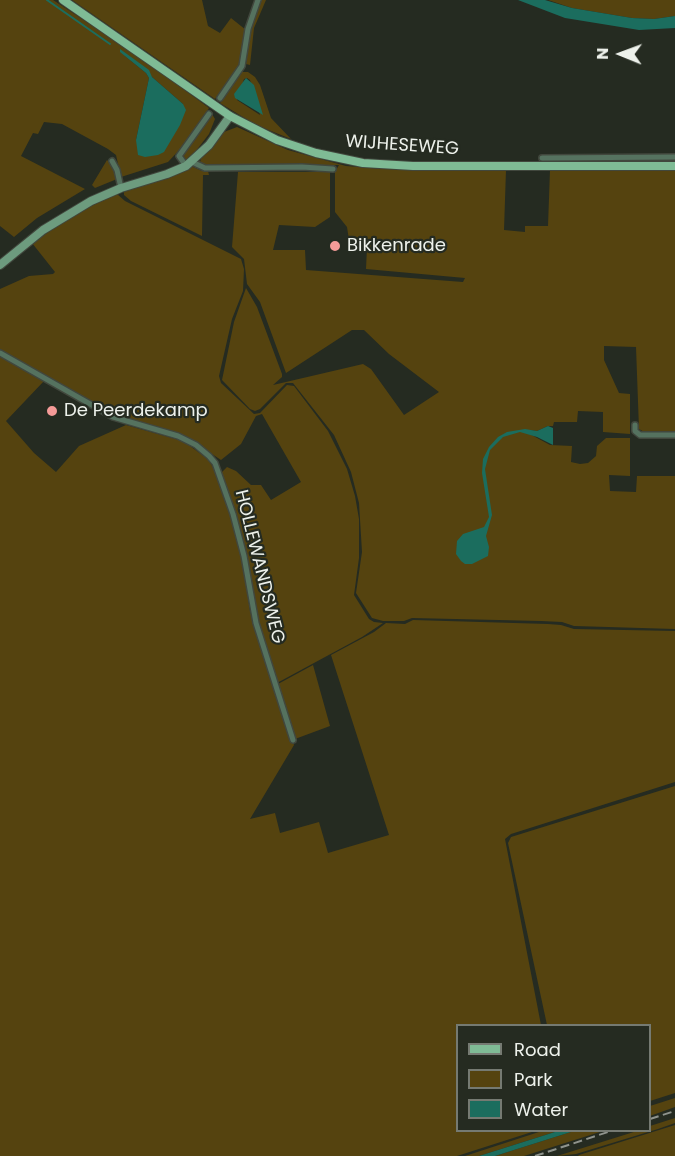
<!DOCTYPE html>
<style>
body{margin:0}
#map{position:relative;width:675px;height:1156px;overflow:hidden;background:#252b21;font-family:Poppins,sans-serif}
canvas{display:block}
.legend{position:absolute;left:456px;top:1024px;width:195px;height:108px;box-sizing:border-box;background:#252b21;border:2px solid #757a72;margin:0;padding:8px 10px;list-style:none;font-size:18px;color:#edf1eb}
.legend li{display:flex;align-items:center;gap:12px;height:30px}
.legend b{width:30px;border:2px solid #757a72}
.north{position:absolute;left:591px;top:24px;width:60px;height:60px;-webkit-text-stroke:4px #252b21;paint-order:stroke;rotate:271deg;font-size:16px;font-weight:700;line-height:24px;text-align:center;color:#edf1eb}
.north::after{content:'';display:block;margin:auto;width:21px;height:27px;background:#edf1eb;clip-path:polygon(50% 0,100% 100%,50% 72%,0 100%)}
</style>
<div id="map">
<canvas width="675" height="1156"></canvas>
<ul class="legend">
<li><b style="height:8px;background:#7fbb95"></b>Road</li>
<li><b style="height:16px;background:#55430f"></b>Park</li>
<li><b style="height:16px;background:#1b6d5e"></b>Water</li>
</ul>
<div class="north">N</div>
</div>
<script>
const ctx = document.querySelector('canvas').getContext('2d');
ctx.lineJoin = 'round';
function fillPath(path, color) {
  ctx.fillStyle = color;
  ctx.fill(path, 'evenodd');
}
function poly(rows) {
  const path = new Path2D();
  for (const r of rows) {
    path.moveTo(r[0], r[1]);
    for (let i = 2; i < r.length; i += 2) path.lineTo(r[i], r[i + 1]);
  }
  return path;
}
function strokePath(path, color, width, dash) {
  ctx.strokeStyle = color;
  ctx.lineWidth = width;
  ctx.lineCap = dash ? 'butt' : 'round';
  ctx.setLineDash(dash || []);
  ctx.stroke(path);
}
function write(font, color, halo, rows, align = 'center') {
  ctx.font = font + ' Poppins,sans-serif';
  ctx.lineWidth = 4.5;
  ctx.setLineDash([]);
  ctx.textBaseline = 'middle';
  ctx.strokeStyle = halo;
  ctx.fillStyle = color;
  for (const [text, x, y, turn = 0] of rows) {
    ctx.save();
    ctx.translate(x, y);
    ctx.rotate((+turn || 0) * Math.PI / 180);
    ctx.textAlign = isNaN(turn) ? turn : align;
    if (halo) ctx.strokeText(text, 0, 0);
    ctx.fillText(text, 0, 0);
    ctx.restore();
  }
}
const green = poly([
 [0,0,53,0,136,54,209,108,184,145,168,162,121,177,116,155,108,149,62,124,44,122,38,134,33,133,21,156,85,189,37,218,14,237,0,226],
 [120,52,152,77,183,104,136,140,149,78,146,73],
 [72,0,202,0,208,26,220,33,231,18,246,30,239,67,215,99],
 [260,0,266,0,254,28,250,65,246,64,252,22],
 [548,0,675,0,675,16,654,19,632,18,572,8],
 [242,72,248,72,255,77,260,85,271,118,291,139,256,125,220,103],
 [247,78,250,80,260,115,237,100,244,79],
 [212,114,215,119,209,134,192,156,186,160,183,155],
 [237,127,288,150,346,166,383,169,506,170,504,230,525,232,525,226,548,226,550,170,675,170,675,431,644,432,639,429,636,347,604,346,604,360,619,393,630,394,630,434,603,432,603,412,578,411,577,422,554,422,553,426,548,426,537,431,529,430,528,433,550,445,572,446,571,462,580,464,588,463,596,456,597,446,606,438,630,438,630,476,609,475,610,491,636,492,637,476,675,476,675,629,574,626,562,622,541,621,412,618,404,621,383,621,372,618,356,593,362,552,359,503,351,472,334,435,293,383,286,383,260,409,255,411,250,409,222,380,234,322,246,288,257,307,282,374,282,377,273,385,363,364,371,369,404,415,439,392,389,354,364,330,352,330,286,373,260,302,247,284,244,259,232,247,238,172,330,172,330,217,315,227,279,225,273,250,305,250,306,270,463,282,465,278,366,269,367,247,357,246,357,242,349,240,347,227,335,212,335,172,339,165,206,165,200,163,201,158,224,132],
 [107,160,113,166,117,179,95,188,92,185],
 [191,166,202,171,208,171,209,175,203,175,202,236,131,201,124,195,124,191,167,178],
 [117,194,125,201,241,259,244,269,243,291,232,319,219,376,221,383,254,414,260,413,287,385,294,386,328,431,347,469,355,496,359,519,359,558,354,595,369,619,374,622,383,623,362,637,277,683,255,612,245,557,221,473,227,467,236,471,251,485,261,485,271,500,301,482,262,414,256,416,241,444,221,460,197,444,108,413,0,350,0,289,29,276,53,274,55,272,32,243,78,212],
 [0,356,44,381,6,421,34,453,56,472,79,446,126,425,183,441,208,459,214,469,235,526,240,544,250,611,294,745,250,819,275,813,280,833,319,822,328,853,389,835,331,655,374,632,386,623,405,624,413,620,548,624,561,625,574,629,675,631,675,782,511,834,505,839,541,1025,458,1026,458,1130,535,1131,457,1156,0,1156],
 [313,665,330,726,295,739,278,684],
 [675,786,675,1093,650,1101,650,1026,547,1025,508,843,511,837],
 [675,1098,675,1107,650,1116,650,1106],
 [675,1118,675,1123,658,1129,576,1154,557,1156,637,1131,650,1130,650,1126],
 [675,1125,675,1156,578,1156,579,1155],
 [542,1131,558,1131,479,1156,465,1156],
 [574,1131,603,1131,524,1156,495,1156]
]);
const water = poly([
 [518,0,545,0,572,8,632,18,654,19,675,16,675,28,639,30,565,18],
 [120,49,149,70,152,77,183,104,186,110,180,125,164,152,158,155,145,157,138,155,136,140,149,78,146,73,120,52],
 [246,78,254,85,263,115,235,98,234,94],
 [548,426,553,428,553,445,537,437,520,432,503,437,490,450,485,469,492,515,486,536,489,547,488,556,472,564,465,564,461,561,456,554,457,541,463,534,484,527,489,517,482,473,483,459,489,447,498,437,507,432,525,429,537,431],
 [558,1131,574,1131,495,1156,479,1156]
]);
const stream = poly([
 [47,0,110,44]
]);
const street = poly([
 [220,98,242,66,248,29,258,0],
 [542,158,675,157],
 [112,161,117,170,121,188],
 [192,162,205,168,302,167,333,169],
 [186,166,179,156,209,114],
 [0,353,113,417,178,436,196,445,209,456,215,463,233,514,244,556,256,623,293,740],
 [635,425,635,431,640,435,675,435]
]);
const secondary = poly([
 [0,265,43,230,91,201,121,188,167,174,186,166,209,145,230,116]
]);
const primary = poly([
 [63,0,230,116,277,140,316,153,363,163,413,166,675,166]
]);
const rail = poly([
 [650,1119,675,1111],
 [535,1156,614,1130]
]);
const markers = [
 [335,246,6,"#f59b98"],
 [52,411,6,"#f59b98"]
];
const streetNames = [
 ["WIJHESEWEG",402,146,4],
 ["HOLLEWANDSWEG",259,567,76]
];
const poiNames = [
 ["Bikkenrade",347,246],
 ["De Peerdekamp",64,411]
];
fillPath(green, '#55430f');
fillPath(water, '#1b6d5e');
strokePath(stream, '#1b6d5e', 2);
strokePath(street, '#41473d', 8);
strokePath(secondary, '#41473d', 10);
strokePath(primary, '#41473d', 10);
strokePath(street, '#55725f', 5);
strokePath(secondary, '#6d9b7e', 8);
strokePath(primary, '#7fbb95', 8);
strokePath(rail, '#8f938c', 2, [9, 4.5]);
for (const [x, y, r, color] of markers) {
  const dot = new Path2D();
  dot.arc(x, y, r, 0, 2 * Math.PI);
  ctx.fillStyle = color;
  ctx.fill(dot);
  strokePath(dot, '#252b21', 2);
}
write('18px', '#edf1eb', '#252b21', streetNames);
write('18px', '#edf1eb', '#252b21', poiNames, 'left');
</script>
